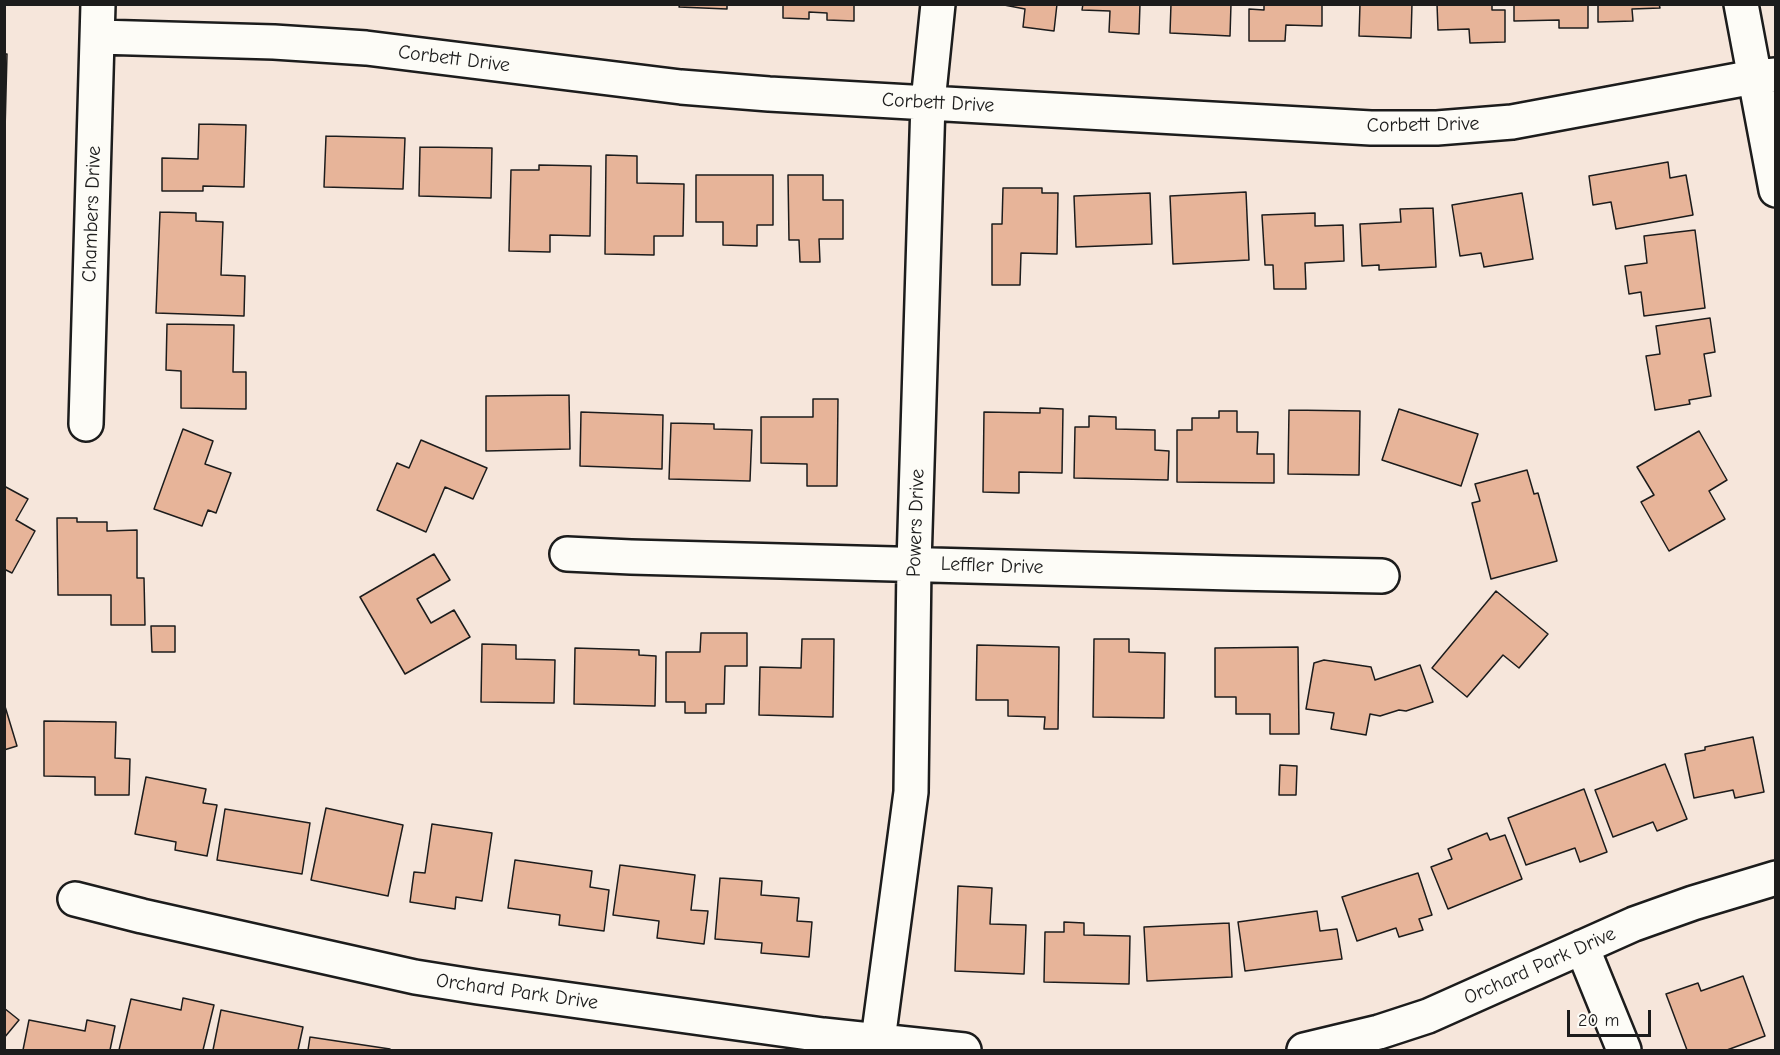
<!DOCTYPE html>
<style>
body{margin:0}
#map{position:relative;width:1780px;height:1055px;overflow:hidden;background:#f6e6db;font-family:"Comic Neue",sans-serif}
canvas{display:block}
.frame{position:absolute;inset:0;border:6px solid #1c1c1c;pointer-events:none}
.scale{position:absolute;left:1567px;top:1010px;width:84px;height:27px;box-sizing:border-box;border:3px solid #1c1c1c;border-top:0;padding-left:8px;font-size:18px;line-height:21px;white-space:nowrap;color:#1c1c1c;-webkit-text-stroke:4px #fdfcf7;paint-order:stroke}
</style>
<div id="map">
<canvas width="1780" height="1055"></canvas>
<div class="frame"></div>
<div class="scale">20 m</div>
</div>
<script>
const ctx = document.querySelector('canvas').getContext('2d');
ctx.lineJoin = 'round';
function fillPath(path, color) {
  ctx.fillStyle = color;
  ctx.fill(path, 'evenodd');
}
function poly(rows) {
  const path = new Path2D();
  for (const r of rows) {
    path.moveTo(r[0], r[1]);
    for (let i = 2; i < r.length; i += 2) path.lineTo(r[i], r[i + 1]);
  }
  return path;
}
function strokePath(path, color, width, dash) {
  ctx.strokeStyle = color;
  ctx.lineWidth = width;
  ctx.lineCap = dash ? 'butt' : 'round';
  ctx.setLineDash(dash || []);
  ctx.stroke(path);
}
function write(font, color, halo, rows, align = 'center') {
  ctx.font = font + ' "Comic Neue",sans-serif';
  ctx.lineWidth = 4.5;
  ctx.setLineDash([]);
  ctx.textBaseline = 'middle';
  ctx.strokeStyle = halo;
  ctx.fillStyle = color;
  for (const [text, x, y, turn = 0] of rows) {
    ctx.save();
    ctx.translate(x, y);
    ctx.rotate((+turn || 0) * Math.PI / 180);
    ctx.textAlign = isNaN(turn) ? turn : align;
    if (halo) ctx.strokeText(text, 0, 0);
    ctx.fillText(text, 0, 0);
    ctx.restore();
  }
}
const building = poly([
 [680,4,727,4,727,9,679,7,680,4],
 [783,4,854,4,854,21,827,20,827,13,809,12,809,19,783,18,783,4],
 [999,4,1057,4,1054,31,1023,27,1025,9,999,4],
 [1083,4,1140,4,1139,34,1109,32,1110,11,1082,10,1083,4],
 [1171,4,1231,4,1230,36,1170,33,1171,4],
 [1264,4,1322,4,1322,26,1286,25,1285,41,1249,41,1249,9,1264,10,1264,4],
 [1360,4,1412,4,1411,38,1359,36,1360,4],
 [1437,4,1492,4,1492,10,1505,10,1505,42,1470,43,1469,29,1438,30,1437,4],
 [1514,4,1588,4,1588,28,1559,28,1559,20,1514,21,1514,4],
 [1598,4,1659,4,1660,8,1632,9,1633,21,1598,22,1598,4],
 [4,54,7,54,5,131,4,131,4,54],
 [199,124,246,125,244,187,203,186,203,191,162,191,162,158,198,159,199,124],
 [326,136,405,138,403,189,324,187,326,136],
 [420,147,492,148,491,198,419,196,420,147],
 [606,155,637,156,637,183,684,184,683,236,654,236,654,255,605,254,606,155],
 [1668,162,1670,178,1686,175,1693,215,1616,229,1611,202,1593,205,1589,176,1668,162],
 [539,165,591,166,590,236,550,235,550,252,509,251,511,170,539,170,539,165],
 [696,175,773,175,773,225,757,225,757,246,723,245,723,222,696,222,696,175],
 [788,175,823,175,823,200,843,200,843,239,819,239,820,262,800,262,799,240,789,240,788,175],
 [1003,188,1042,188,1042,193,1058,193,1057,254,1021,253,1020,285,992,285,992,224,1002,224,1003,188],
 [1246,192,1249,260,1173,264,1170,196,1246,192],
 [1150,193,1152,244,1076,247,1074,196,1150,193],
 [1522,193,1533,259,1484,267,1481,253,1460,256,1452,205,1522,193],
 [1433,208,1436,267,1379,270,1379,265,1362,266,1360,224,1401,222,1400,209,1433,208],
 [160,212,196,213,196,221,223,222,221,275,245,276,244,316,156,313,160,212],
 [1315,213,1315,226,1343,225,1344,261,1305,263,1306,289,1274,289,1273,265,1265,265,1262,215,1315,213],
 [1695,230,1705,308,1644,316,1641,292,1629,294,1625,266,1647,263,1644,236,1695,230],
 [1710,318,1715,352,1704,354,1711,396,1689,400,1690,404,1655,410,1646,356,1660,354,1656,326,1710,318],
 [167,324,234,325,233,372,246,372,246,409,181,408,181,371,166,370,167,324],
 [569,395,570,449,486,451,486,396,569,395],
 [813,399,838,399,837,486,807,486,807,464,761,463,761,417,813,417,813,399],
 [1040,408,1063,409,1062,473,1019,472,1019,493,983,492,984,412,1040,413,1040,408],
 [1399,409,1478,434,1461,486,1382,460,1399,409],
 [1289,410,1360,411,1359,475,1288,474,1289,410],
 [1219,411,1237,411,1237,432,1258,432,1257,454,1274,454,1274,483,1177,482,1177,430,1192,430,1192,418,1219,418,1219,411],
 [581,412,663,415,662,469,580,466,581,412],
 [1089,416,1116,417,1116,429,1155,430,1155,450,1169,451,1168,480,1074,478,1075,427,1089,427,1089,416],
 [671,423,714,424,714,429,752,430,750,481,669,479,671,423],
 [183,429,213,441,205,464,231,473,216,513,208,510,202,526,154,509,183,429],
 [1699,431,1727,480,1709,491,1725,519,1669,551,1641,502,1654,495,1637,467,1699,431],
 [421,440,487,468,473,499,445,487,426,532,377,510,397,463,409,468,421,440],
 [1527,470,1534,494,1538,493,1557,561,1491,579,1472,503,1480,501,1475,484,1527,470],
 [4,486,28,499,16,520,35,531,12,573,4,569,4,486],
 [57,518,77,518,77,522,107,522,107,531,137,530,137,578,144,578,145,625,111,625,111,595,58,595,57,518],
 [434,554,450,580,417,599,431,623,454,610,470,637,405,674,360,597,434,554],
 [1496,591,1548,634,1519,668,1503,655,1467,697,1432,668,1496,591],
 [151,626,175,626,175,652,152,652,151,626],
 [701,633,747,633,747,666,725,666,724,704,706,704,706,713,685,713,685,702,666,702,666,652,700,652,701,633],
 [802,639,834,639,833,717,759,715,760,667,801,668,802,639],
 [1094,639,1129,639,1129,652,1165,653,1164,718,1093,717,1094,639],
 [482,644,516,645,516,659,555,660,554,703,481,702,482,644],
 [977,645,1059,647,1058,729,1044,729,1045,717,1008,716,1008,700,976,700,977,645],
 [1298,647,1299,734,1270,734,1270,714,1236,714,1236,697,1215,697,1215,648,1298,647],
 [575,648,639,650,639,655,656,656,655,706,574,704,575,648],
 [1324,660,1371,667,1375,680,1420,665,1433,702,1406,711,1399,710,1380,716,1370,714,1366,735,1331,729,1334,713,1306,709,1314,663,1324,660],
 [4,703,17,746,4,750,4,703],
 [44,721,116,722,115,758,130,759,129,795,95,795,95,777,44,776,44,721],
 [1753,737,1764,792,1735,798,1733,790,1694,798,1685,754,1705,750,1705,747,1753,737],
 [1665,764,1687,819,1657,831,1653,822,1613,837,1595,790,1665,764],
 [1280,765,1297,766,1296,795,1279,795,1280,765],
 [146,777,206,789,203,803,217,805,207,856,175,850,176,842,135,834,146,777],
 [1584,789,1607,852,1580,862,1575,848,1526,865,1508,818,1584,789],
 [326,808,403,825,388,896,311,880,326,808],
 [225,809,310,823,302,874,217,860,225,809],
 [432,824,492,833,482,901,456,897,455,909,410,902,414,872,425,873,432,824],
 [1487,833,1490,840,1505,835,1522,879,1448,909,1431,867,1452,859,1448,849,1487,833],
 [515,860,592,871,590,887,609,890,604,931,559,925,560,915,508,908,515,860],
 [620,865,695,875,691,910,708,911,704,944,657,938,659,921,613,915,620,865],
 [1418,873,1432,915,1419,919,1423,930,1399,937,1396,928,1357,941,1342,897,1418,873],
 [720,878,762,881,761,895,799,898,797,921,812,922,809,957,761,953,762,943,715,939,720,878],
 [958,886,992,888,990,924,1026,925,1024,974,955,971,958,886],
 [1317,911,1320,931,1337,929,1342,959,1245,971,1238,922,1317,911],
 [1064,922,1084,923,1084,935,1130,936,1129,984,1044,982,1045,932,1064,932,1064,922],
 [1229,923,1232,977,1147,981,1144,927,1229,923],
 [1743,976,1765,1036,1727,1050,1687,1050,1666,994,1698,983,1701,991,1743,976],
 [183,998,214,1005,203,1050,119,1050,131,999,181,1010,183,998],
 [4,1008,19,1020,4,1038,4,1008],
 [221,1010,303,1027,298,1050,213,1050,221,1010],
 [29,1020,85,1031,87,1020,115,1026,110,1050,23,1050,29,1020],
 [310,1037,390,1049,390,1050,308,1050,310,1037]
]);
const minor = poly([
 [1741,4,1776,190],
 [98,37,274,42,366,48,681,87,769,94,1371,128,1437,128,1512,122,1754,77,1776,75],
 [86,424,98,4],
 [567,554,631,557,1232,573,1382,576],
 [75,899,142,916,415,977,478,987,823,1035,964,1050],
 [1582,947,1624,1050],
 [878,1040,911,792,914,564,928,102,938,4],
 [1304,1050,1379,1032,1428,1016,1634,924,1693,903,1776,878]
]);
const streetNames = [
 ["Corbett Drive",454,59,7],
 ["Corbett Drive",938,103,3],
 ["Corbett Drive",1423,125,-1],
 ["Chambers Drive",92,214,-88],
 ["Powers Drive",916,523,-88],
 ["Leffler Drive",992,566,2],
 ["Orchard Park Drive",1540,966,-24],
 ["Orchard Park Drive",517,992,8]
];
fillPath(building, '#e7b499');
strokePath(building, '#1c1c1c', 1.5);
strokePath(minor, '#1c1c1c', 38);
strokePath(minor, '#fdfcf7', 33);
write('20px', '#1c1c1c', '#fdfcf7', streetNames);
</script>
